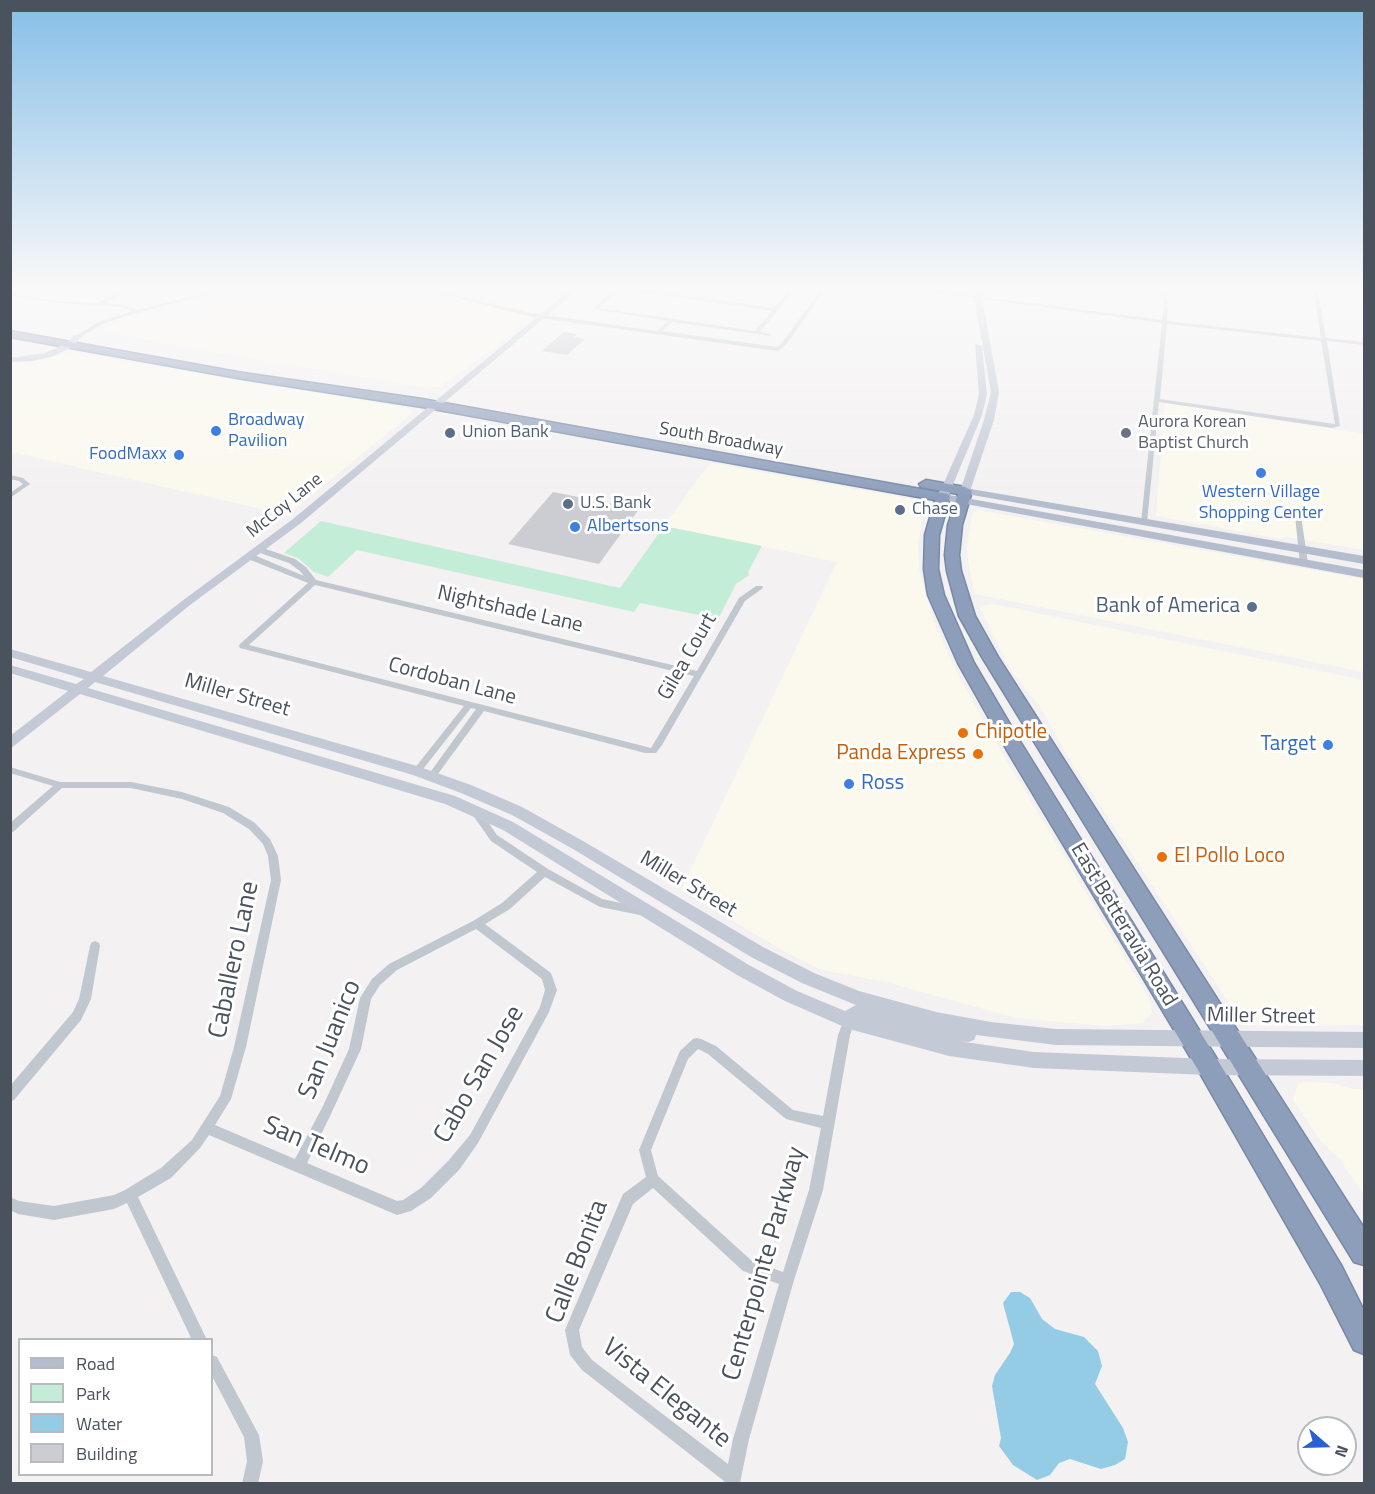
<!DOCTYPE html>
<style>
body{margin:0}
#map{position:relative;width:1375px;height:1494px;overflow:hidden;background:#f3f1f1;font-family:"Titillium Web",sans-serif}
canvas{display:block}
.frame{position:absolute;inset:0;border:12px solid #4a525d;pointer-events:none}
.legend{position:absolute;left:18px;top:1338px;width:195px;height:138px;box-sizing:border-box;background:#fff;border:2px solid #b7babe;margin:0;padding:8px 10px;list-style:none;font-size:18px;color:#4a525d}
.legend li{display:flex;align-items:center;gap:12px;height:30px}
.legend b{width:30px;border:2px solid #b7babe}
.north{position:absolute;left:1297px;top:1416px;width:60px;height:60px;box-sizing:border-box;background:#fff;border:2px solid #b7babe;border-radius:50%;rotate:110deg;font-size:16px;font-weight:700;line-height:24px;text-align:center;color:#4a525d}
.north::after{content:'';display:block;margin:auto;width:21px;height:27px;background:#2760d7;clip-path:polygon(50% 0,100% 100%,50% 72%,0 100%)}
</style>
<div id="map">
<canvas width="1375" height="1494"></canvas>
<div class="frame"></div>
<ul class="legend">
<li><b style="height:8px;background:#b3bdcd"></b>Road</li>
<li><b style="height:16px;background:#c4edd8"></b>Park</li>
<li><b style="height:16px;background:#94cce6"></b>Water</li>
<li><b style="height:16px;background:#cbcdd3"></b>Building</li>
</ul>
<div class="north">N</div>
</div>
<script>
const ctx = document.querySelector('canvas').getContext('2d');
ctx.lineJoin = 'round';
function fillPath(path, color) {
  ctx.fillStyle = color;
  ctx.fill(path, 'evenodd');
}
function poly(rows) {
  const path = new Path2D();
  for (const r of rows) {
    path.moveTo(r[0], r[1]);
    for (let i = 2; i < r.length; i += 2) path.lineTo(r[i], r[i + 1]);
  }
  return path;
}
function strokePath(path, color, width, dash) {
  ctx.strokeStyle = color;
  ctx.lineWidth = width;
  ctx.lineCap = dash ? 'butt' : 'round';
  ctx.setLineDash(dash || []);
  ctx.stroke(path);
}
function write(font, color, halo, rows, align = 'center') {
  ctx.font = font + ' "Titillium Web",sans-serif';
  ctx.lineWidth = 6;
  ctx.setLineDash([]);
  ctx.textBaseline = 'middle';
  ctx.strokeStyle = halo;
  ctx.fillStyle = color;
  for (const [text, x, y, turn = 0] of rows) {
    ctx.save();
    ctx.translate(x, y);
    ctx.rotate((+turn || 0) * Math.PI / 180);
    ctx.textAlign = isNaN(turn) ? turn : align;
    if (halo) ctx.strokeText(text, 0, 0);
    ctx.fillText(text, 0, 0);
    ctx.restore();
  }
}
const commercial = poly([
 [274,288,516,288,558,296,492,349,441,386,429,388,196,349,99,330,125,318,157,309,162,321,237,303],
 [71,352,408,408,413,412,288,515,11,452,11,363,40,361],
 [1165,402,1364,434,1364,550,1288,537,1281,539,1156,516],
 [710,463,917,500,924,505,918,545,919,569,933,620,959,677,1007,761,1149,998,1152,1013,1142,1023,1107,1026,1016,1018,886,982,822,970,787,953,681,890,837,562,664,526],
 [977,510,1364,579,1364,672,975,594,969,567,967,548,972,514],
 [993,604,1364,680,1364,1025,1256,1026,1231,1006,1064,750,1041,708,1011,671,979,606],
 [1305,1082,1331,1083,1353,1089,1364,1089,1364,1196,1339,1158,1321,1141,1293,1100,1298,1084]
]);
const green = poly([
 [321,521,620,588,664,526,762,546,748,572,749,575,736,584,718,619,640,603,634,612,357,550,328,577,314,572,298,558,284,553]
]);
const water = poly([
 [1011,1292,1020,1292,1030,1298,1042,1319,1055,1329,1084,1337,1098,1351,1102,1366,1095,1384,1123,1428,1128,1442,1125,1459,1115,1465,1101,1469,1070,1459,1059,1463,1050,1475,1037,1480,1013,1465,999,1446,1001,1438,992,1386,995,1375,1010,1353,1014,1344,1003,1303]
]);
const building = poly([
 [564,332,577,334,574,337,585,339,567,355,542,351],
 [553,492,639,509,599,564,508,544]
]);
const street = poly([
 [124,288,130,288,105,303,123,305,138,310,226,288,235,288,125,316,103,324,77,339,75,338,75,336,99,322,132,311,122,307,58,303,10,296,10,293,58,301,98,303,124,288],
 [379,288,399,288,450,294,532,313,657,331,667,321,593,309,615,288,635,288,774,308,791,288,796,288,760,332,771,334,771,336,672,322,662,331,777,347,781,344,822,288,827,288,785,346,778,351,532,317,450,296,379,288],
 [620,289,772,311,755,331,599,308,620,289],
 [539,288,547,288,570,296,568,297,539,288],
 [734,288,739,288,735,293,731,293,734,288],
 [900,288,916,288,1162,320,1164,308,1163,291,1165,290,1167,291,1168,308,1167,321,1321,338,1313,288,1317,288,1326,338,1364,342,1364,345,1327,341,1340,426,1332,428,1159,402,1147,522,1144,524,1141,522,1162,323,900,288],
 [1167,324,1321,341,1335,424,1160,399,1167,324],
 [10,475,23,478,30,484,10,498,10,493,23,484,19,481,10,479,10,475],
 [1298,514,1301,516,1308,563,1304,565,1300,563,1295,516,1298,514],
 [257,548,263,548,295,559,306,567,316,580,697,671,739,598,756,586,762,586,763,588,745,601,662,745,656,753,645,753,484,711,435,778,432,779,429,778,427,776,429,774,476,709,471,708,420,773,417,774,414,773,412,771,414,769,464,706,240,648,239,646,240,644,308,583,248,559,248,555,254,555,304,576,300,571,289,563,257,552,257,548],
 [315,585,694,676,651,748,249,645,315,585],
 [10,767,60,782,131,782,182,792,229,807,255,823,270,839,278,856,281,880,246,1047,231,1099,215,1125,295,1159,323,1106,349,1049,360,998,372,979,389,964,473,921,502,903,537,872,491,841,472,814,470,811,472,808,478,808,497,835,548,869,602,899,640,907,644,908,645,911,644,914,640,915,600,907,545,877,510,909,485,924,551,973,557,990,549,1012,478,1143,459,1170,431,1198,411,1211,397,1215,209,1135,200,1148,171,1178,138,1197,207,1340,192,1340,127,1203,114,1209,54,1220,18,1214,10,1210,10,1197,19,1201,54,1206,114,1195,125,1190,161,1168,192,1140,220,1096,234,1047,271,880,268,856,263,844,249,829,223,813,182,799,131,788,62,788,13,832,10,833,10,823,53,786,10,773,10,767],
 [476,929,542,979,545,990,540,1007,470,1135,449,1160,421,1188,403,1200,397,1201,307,1163,331,1114,361,1049,371,999,380,985,397,970,476,929],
 [95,941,99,943,100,946,91,999,81,1020,14,1100,10,1102,10,1086,73,1012,79,999,90,946,91,943,95,941],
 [849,1016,853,1017,855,1021,850,1035,823,1190,794,1280,749,1439,740,1483,724,1484,724,1481,582,1370,570,1355,565,1330,623,1194,646,1177,639,1150,680,1051,693,1039,697,1038,701,1039,716,1046,793,1110,823,1116,838,1035,845,1017,849,1016],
 [698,1049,708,1054,786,1119,821,1128,809,1190,783,1272,752,1261,658,1176,651,1150,688,1059,698,1049],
 [653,1188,743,1271,779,1284,733,1439,728,1464,592,1360,582,1347,579,1330,633,1204,653,1188],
 [212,1355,217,1357,259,1435,263,1461,258,1484,242,1484,247,1461,244,1437,212,1376,212,1355]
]);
const secondary = poly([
 [572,288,580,288,301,523,190,605,103,676,417,766,471,785,522,807,583,841,763,947,814,973,859,991,936,1012,991,1022,1056,1029,1364,1032,1364,1048,1056,1045,976,1035,974,1040,968,1042,958,1041,1034,1052,1209,1059,1364,1060,1364,1076,1209,1075,1034,1068,949,1056,849,1029,785,1001,737,975,503,830,445,804,80,694,10,749,10,736,68,691,10,673,10,665,76,684,84,679,10,657,10,649,91,672,182,601,293,519,572,288],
 [95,682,413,775,461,793,512,815,573,849,751,957,802,983,856,1005,845,1011,797,991,749,965,513,822,455,796,88,688,95,682],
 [978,288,985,288,982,298,999,392,994,420,970,491,965,494,960,491,984,420,991,392,974,298,978,288],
 [74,335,81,337,73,347,51,357,32,361,10,362,10,358,45,353,67,343,74,335],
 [975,344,982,346,987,394,982,415,952,487,947,490,942,487,974,415,979,394,975,344]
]);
const primary = poly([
 [947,484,953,487,949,495,1364,570,1364,578,939,499,937,497,941,487,947,484],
 [965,488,1364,556,1364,564,961,493,959,491,965,488]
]);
const highway = poly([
 [10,331,243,373,422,399,948,494,950,497,939,535,938,569,944,595,974,663,1021,743,1217,1059,1341,1265,1364,1311,1364,1354,1354,1350,1321,1285,1201,1075,1008,752,958,663,928,595,924,569,925,535,935,500,422,407,243,379,10,337,10,331],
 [926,480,965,487,972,491,962,525,959,555,961,571,975,616,998,657,1364,1228,1364,1265,1354,1262,982,657,959,616,947,571,945,555,948,525,958,494,921,487,919,484,926,480]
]);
const markers = [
 [216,431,6,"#3f7fe0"],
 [450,433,6,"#5c6f8a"],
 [1126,433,6,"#6b7280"],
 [179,455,6,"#3f7fe0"],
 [1261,473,6,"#3f7fe0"],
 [568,504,6,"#5c6f8a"],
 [900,510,6,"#5c6f8a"],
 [575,527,6,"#3f7fe0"],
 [1252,607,6,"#5c6f8a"],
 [963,733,6,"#e8710a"],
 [1328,745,6,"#3f7fe0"],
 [978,754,6,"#e8710a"],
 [849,784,6,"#3f7fe0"],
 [1162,857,6,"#e8710a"]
];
const farShopnames = [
 ["Broadway",228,421],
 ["Pavilion",228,442],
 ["FoodMaxx",167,455,"right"],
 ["Western Village",1261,493,"center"],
 ["Shopping Center",1261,514,"center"],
 ["Albertsons",587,527]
];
const farWorshipnames = [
 ["Aurora Korean",1138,423],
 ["Baptist Church",1138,444]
];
const farServicenames = [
 ["Union Bank",462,433],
 ["U.S. Bank",580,504],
 ["Chase",912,510]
];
const farStreetnames = [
 ["South Broadway",721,440,10],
 ["McCoy Lane",285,506,-39]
];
const serviceNames = [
 ["Bank of America",1240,607]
];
const streetNames = [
 ["Nightshade Lane",510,610,13],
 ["Gilea Court",688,657,-60],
 ["Cordoban Lane",452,682,15],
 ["Miller Street",237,696,16],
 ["Miller Street",688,885,31],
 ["East Betteravia Road",1123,925,59],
 ["Miller Street",1261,1017,1]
];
const foodNames = [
 ["Chipotle",975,733],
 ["Panda Express",966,754,"right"],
 ["El Pollo Loco",1174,857]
];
const shopNames = [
 ["Target",1316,745],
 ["Ross",861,784,"left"]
];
const nearStreetnames = [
 ["Caballero Lane",235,960,-78],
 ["San Juanico",331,1040,-68],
 ["Cabo San Jose",480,1075,-60],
 ["San Telmo",316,1147,23],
 ["Calle Bonita",578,1262,-69],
 ["Centerpointe Parkway",765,1264,-74],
 ["Vista Elegante",666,1394,39]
];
fillPath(commercial, '#fbf9ed');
fillPath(green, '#c4edd8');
fillPath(water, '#94cce6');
fillPath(building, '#cbcdd3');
strokePath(highway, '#7889a7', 3);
fillPath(street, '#c0c7ce');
fillPath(secondary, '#c3cad6');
fillPath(primary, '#b3bdcd');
fillPath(highway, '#8d9ebb');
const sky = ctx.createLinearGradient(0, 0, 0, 498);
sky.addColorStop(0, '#86bee7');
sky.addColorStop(0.58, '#faf9f9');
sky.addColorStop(1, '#faf9f900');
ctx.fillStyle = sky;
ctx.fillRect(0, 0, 1375, 498);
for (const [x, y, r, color] of markers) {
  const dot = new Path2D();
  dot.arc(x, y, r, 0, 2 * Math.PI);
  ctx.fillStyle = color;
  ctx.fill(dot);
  strokePath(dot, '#fff', 2);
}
write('18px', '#366cbe', '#fff', farShopnames, 'left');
write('18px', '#5b616d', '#fff', farWorshipnames, 'left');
write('18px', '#4e5e75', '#fff', farServicenames, 'left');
write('18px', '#4a525d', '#fff', farStreetnames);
write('21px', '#4e5e75', '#fff', serviceNames, 'right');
write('21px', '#4a525d', '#fff', streetNames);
write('21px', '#c56008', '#fff', foodNames, 'left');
write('21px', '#366cbe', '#fff', shopNames, 'right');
write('26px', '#4a525d', '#fff', nearStreetnames);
</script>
